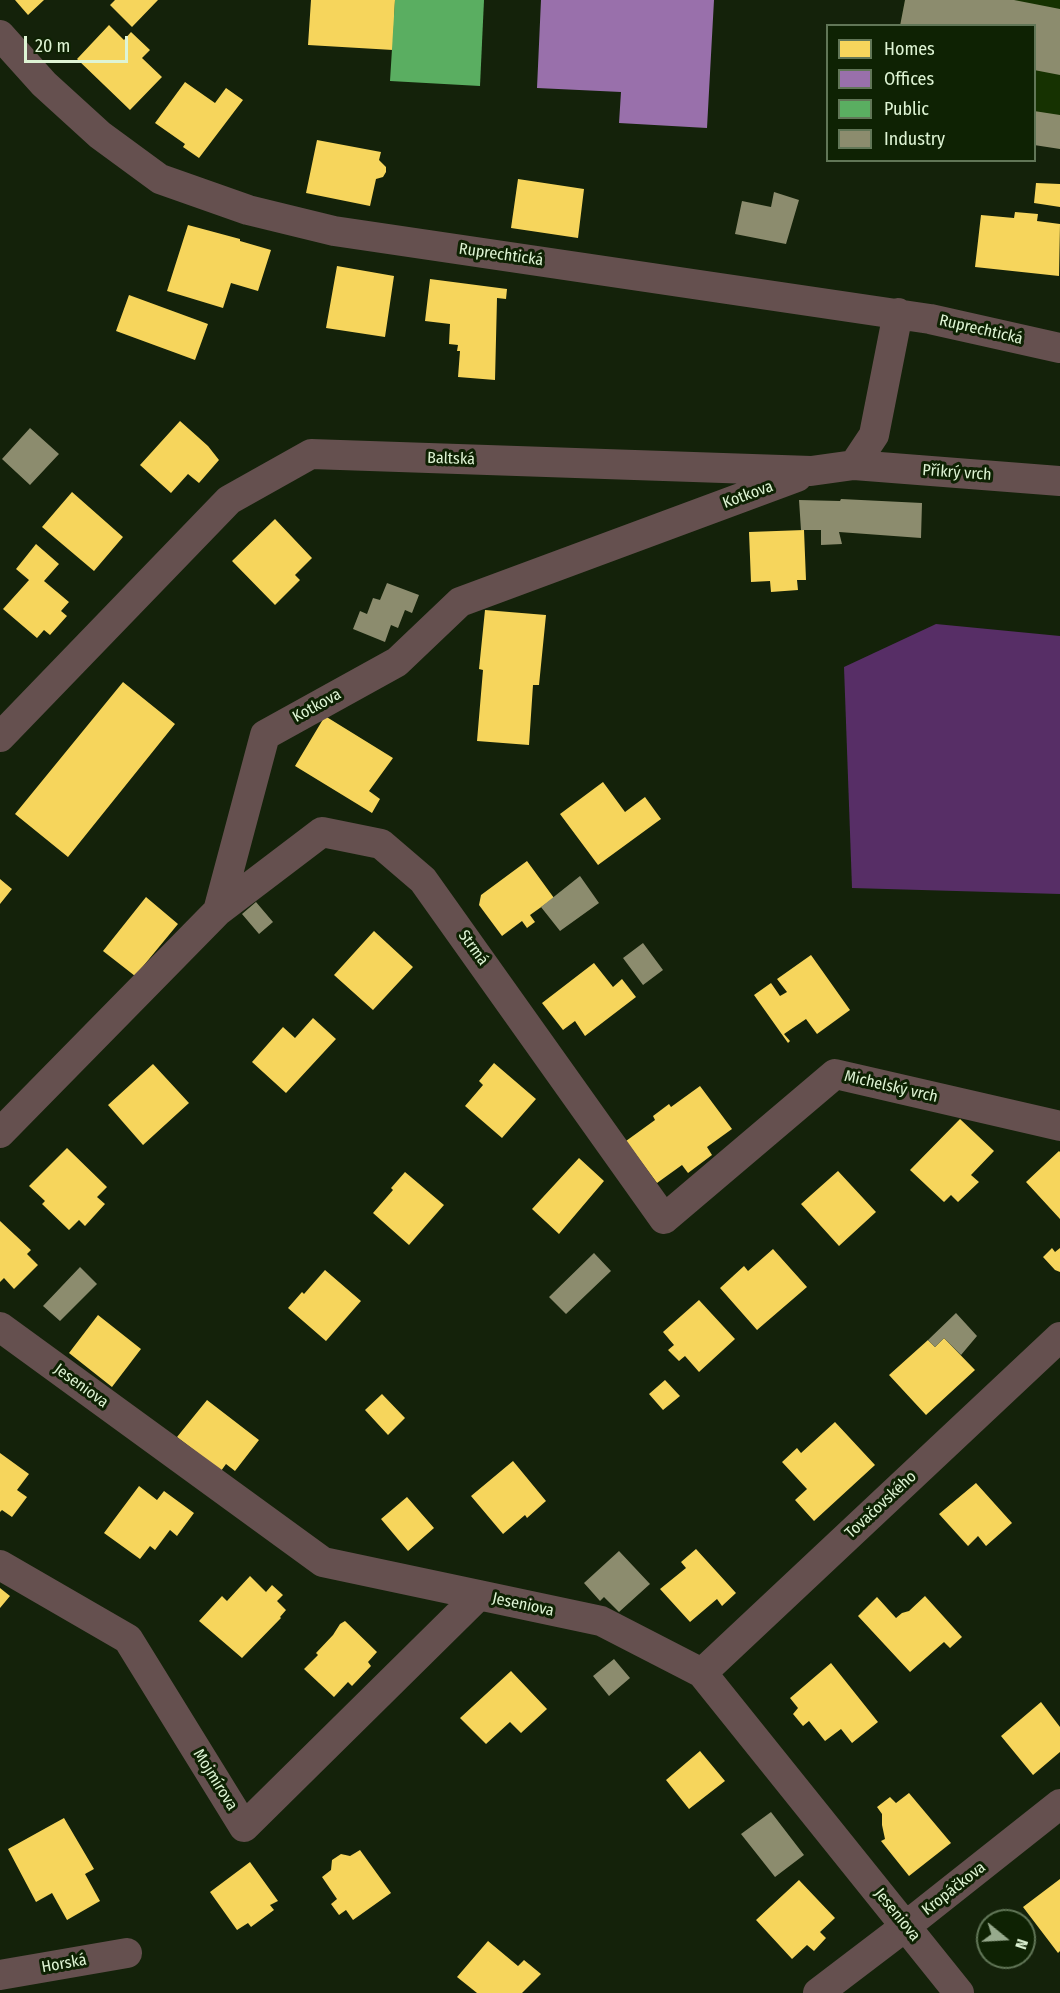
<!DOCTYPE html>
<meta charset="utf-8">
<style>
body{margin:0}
#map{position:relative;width:1060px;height:1993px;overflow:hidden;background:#14220a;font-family:"Fira Sans Condensed",sans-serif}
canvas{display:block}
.legend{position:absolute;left:826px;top:24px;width:210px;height:138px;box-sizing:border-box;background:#0e2203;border:2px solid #617657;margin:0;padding:8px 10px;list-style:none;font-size:18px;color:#def4d4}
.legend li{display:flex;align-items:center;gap:12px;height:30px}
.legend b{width:30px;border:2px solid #617657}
.north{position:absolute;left:976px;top:1909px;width:60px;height:60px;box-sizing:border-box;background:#0e2203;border:2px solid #617657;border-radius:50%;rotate:108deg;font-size:16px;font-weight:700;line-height:24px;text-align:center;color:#def4d4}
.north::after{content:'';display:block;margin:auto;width:21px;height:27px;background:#97aa8d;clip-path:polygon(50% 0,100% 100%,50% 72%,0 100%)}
.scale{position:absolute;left:24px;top:36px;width:104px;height:27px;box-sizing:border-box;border:3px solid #def4d4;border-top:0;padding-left:8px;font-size:18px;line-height:21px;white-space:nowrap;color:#def4d4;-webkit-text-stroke:4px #0e2203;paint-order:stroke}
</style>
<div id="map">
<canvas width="1060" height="1993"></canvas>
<ul class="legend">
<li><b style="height:16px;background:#f6d55c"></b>Homes</li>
<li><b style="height:16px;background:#9970ab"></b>Offices</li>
<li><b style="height:16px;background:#5aae61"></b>Public</li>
<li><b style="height:16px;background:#8c8c6e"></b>Industry</li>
</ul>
<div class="north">N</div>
<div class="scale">20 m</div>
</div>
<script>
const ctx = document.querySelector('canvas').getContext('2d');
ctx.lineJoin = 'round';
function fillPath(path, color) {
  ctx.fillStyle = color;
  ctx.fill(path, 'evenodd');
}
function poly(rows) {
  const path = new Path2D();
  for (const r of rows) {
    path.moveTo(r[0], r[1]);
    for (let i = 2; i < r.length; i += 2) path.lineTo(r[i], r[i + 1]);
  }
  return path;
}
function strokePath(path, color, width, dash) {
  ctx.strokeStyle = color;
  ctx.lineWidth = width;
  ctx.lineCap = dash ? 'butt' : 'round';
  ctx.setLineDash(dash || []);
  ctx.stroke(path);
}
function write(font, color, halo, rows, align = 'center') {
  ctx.font = font + ' "Fira Sans Condensed",sans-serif';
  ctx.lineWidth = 6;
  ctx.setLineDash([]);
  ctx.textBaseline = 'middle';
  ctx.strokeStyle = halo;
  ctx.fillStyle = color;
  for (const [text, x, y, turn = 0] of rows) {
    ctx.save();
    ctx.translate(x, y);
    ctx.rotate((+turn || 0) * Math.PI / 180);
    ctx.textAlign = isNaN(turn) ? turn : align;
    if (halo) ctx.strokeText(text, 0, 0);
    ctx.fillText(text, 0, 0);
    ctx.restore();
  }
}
const built = poly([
 [905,0,1060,0,1060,149,1035,143,1034,26,900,26]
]);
const green = poly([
 [936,624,1060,636,1060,894,852,888,844,667]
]);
const homes = poly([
 [15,0,44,0,28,15],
 [115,0,158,0,132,27,110,5],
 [311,0,395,0,393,50,308,45],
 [109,25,124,40,131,32,150,50,142,58,162,77,130,110,77,59],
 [185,82,215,103,226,88,243,100,199,158,183,147,185,144,155,123],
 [317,140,381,152,379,160,386,167,386,172,383,177,376,179,370,206,306,193],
 [518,179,584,189,578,238,511,228],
 [1036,183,1060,184,1060,207,1034,203],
 [1015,212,1038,214,1037,221,1060,224,1059,276,975,267,981,215,1014,218],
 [188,225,240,239,240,241,271,250,258,291,231,283,223,308,167,291],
 [337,266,394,276,385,337,326,328],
 [430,279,507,289,506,299,497,298,495,380,458,377,460,351,457,351,458,345,449,344,450,324,425,321],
 [129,295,208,324,195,360,116,331],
 [180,421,208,446,219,460,199,483,188,474,171,493,140,465],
 [72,492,123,537,94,571,42,527],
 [275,519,312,558,295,575,300,580,275,605,232,561],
 [804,530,806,580,797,580,798,590,771,592,770,581,751,582,749,532],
 [36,544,59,564,44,581,69,602,61,611,67,616,50,635,44,630,37,638,3,609,29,580,16,569],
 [485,610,546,615,539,685,533,685,529,745,477,741,483,670,479,669],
 [123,682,175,724,68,857,15,814],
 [325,716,393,758,369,791,380,799,372,813,295,766],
 [603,782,625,812,645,797,661,819,598,865,560,814],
 [527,861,554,898,530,915,535,922,527,928,522,921,502,936,479,905,481,895],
 [0,879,12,889,0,904],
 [146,897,178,924,135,976,103,951],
 [374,931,413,967,373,1010,334,975],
 [811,955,850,1010,817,1034,806,1019,784,1034,790,1041,788,1043,754,995,771,983,780,996,787,992,777,979],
 [594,963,613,987,622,979,636,997,585,1036,575,1021,563,1030,542,1003],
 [313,1018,336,1039,286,1093,252,1062,283,1027,295,1038],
 [494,1063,536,1099,502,1138,465,1106,483,1085,479,1081],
 [153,1064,189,1103,143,1145,108,1105],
 [700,1086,732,1129,707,1147,712,1155,688,1173,682,1165,657,1183,626,1141,655,1120,653,1116,669,1104,671,1107],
 [960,1119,994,1151,971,1175,979,1182,958,1202,951,1195,944,1202,910,1170],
 [67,1148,107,1187,97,1197,105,1204,85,1226,79,1220,69,1230,42,1204,45,1201,29,1186],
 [1059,1151,1060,1152,1060,1219,1026,1182],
 [579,1158,604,1181,559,1234,532,1209],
 [838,1171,876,1212,839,1246,801,1204],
 [405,1172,444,1205,409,1245,373,1213,393,1190,391,1188],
 [0,1221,31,1250,27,1254,38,1265,14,1289,4,1278,0,1282],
 [1052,1248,1055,1252,1060,1248,1060,1272,1055,1270,1043,1257],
 [773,1249,807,1287,757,1330,720,1288,744,1266,748,1271],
 [325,1270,361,1301,326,1341,288,1308,302,1292,304,1294],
 [699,1300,735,1339,699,1372,685,1356,679,1361,668,1350,674,1345,663,1332],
 [98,1315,141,1349,112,1387,69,1353],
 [944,1338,975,1370,926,1415,889,1375,928,1340,935,1347],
 [665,1380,680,1396,663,1410,649,1394],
 [382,1394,405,1418,388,1435,365,1410],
 [207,1400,259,1440,235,1471,226,1464,221,1471,177,1437],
 [835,1422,875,1465,814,1521,795,1500,807,1489,782,1462,797,1448,801,1453],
 [0,1453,29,1474,17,1490,27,1497,12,1517,2,1510,0,1512],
 [513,1461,546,1501,527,1518,525,1515,503,1534,471,1496],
 [976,1483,1012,1523,986,1546,978,1536,968,1546,939,1514],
 [139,1486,157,1500,164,1491,194,1513,177,1536,170,1530,155,1550,150,1546,140,1559,104,1533],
 [407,1497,434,1528,408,1551,381,1519],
 [696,1549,736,1593,722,1606,717,1599,690,1622,660,1589,686,1568,681,1562],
 [250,1576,266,1592,272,1585,283,1595,277,1601,286,1610,280,1617,281,1618,242,1658,199,1621,222,1596,227,1601],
 [0,1588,10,1596,0,1608],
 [925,1596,962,1637,950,1648,944,1642,910,1672,858,1616,877,1597,896,1618,902,1613,909,1611],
 [345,1621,377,1652,368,1662,371,1666,352,1686,348,1682,334,1697,304,1669,318,1655,316,1653,333,1635,340,1624],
 [831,1663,878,1722,852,1743,841,1729,825,1741,809,1721,803,1726,793,1714,798,1708,790,1698],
 [511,1671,547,1709,521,1733,510,1722,486,1744,460,1718],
 [1041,1702,1060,1727,1060,1752,1033,1775,1001,1736],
 [700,1751,725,1781,689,1809,666,1780],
 [909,1793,951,1843,909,1876,881,1841,885,1839,882,1825,882,1814,877,1807,890,1797,896,1803],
 [64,1818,94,1869,85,1874,100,1901,67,1920,52,1893,36,1902,8,1849],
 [360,1850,391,1893,353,1920,346,1910,339,1915,331,1904,337,1899,322,1877,331,1870,332,1860,341,1854,350,1856],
 [250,1862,278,1901,270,1905,274,1910,251,1927,248,1923,237,1930,210,1892],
 [1060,1879,1060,1951,1058,1953,1023,1907],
 [799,1880,835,1918,820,1932,826,1938,814,1951,807,1945,792,1959,756,1920],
 [488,1941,518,1966,524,1960,541,1974,522,1993,477,1993,457,1977]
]);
const offices = poly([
 [541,0,714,0,707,128,619,123,621,92,537,88]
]);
const public = poly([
 [395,0,484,0,480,86,390,81]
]);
const industry = poly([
 [905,0,1014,0,1060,9,1060,75,1034,70,1034,26,900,26],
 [1034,111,1060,115,1060,149,1034,145],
 [774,192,799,200,786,244,735,234,742,201,771,207],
 [30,428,59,454,30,485,2,459],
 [841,499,922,503,921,538,839,532,842,544,821,545,821,530,801,530,799,500,840,501],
 [387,583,419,595,412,613,405,610,398,628,391,625,385,642,353,629,360,611,367,614,373,598,380,600],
 [580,876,599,903,560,931,541,907],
 [256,902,273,922,259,934,242,914],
 [643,943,663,970,643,985,623,958],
 [594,1253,611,1271,566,1314,549,1297],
 [80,1267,97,1284,60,1321,43,1306],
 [956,1313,977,1336,961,1355,944,1338,935,1347,928,1340],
 [619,1551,650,1584,619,1612,604,1597,600,1601,584,1583],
 [614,1659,630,1678,609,1696,593,1676],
 [771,1812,804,1855,775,1877,741,1834]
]);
const street = poly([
 [0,35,44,84,100,135,160,179,248,210,334,231,930,319,1060,348],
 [854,465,1060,481],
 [0,737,229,500,311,454,811,471,854,465,874,435,898,313],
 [218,911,265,735,397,662,460,602,797,477],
 [0,1133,218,911,322,832,381,844,423,880,664,1219,835,1074,1060,1126],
 [0,1327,323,1562,601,1621,702,1673,959,1993],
 [0,1565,128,1639,244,1827,479,1595],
 [702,1673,1060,1337],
 [0,1975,127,1953],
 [818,1993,906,1926,1060,1804]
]);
const streetNames = [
 ["Ruprechtická",501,255,8],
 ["Ruprechtická",981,330,13],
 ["Baltská",451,459,2],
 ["Příkrý vrch",957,473,4],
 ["Kotkova",748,495,-20],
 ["Kotkova",317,706,-29],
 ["Strmá",473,948,54],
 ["Michelský vrch",891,1087,13],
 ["Jeseniova",81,1386,36],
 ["Tovačovského",881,1505,-43],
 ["Jeseniova",523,1605,12],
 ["Mojmírova",215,1780,58],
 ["Kropáčkova",954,1889,-38],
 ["Jeseniova",897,1915,51],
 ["Horská",64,1964,-10]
];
fillPath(built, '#163201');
fillPath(green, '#572e66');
fillPath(homes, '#f6d55c');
fillPath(offices, '#9970ab');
fillPath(public, '#5aae61');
fillPath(industry, '#8c8c6e');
strokePath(street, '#65504f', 30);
write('16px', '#def4d4', '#0e2203', streetNames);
</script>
